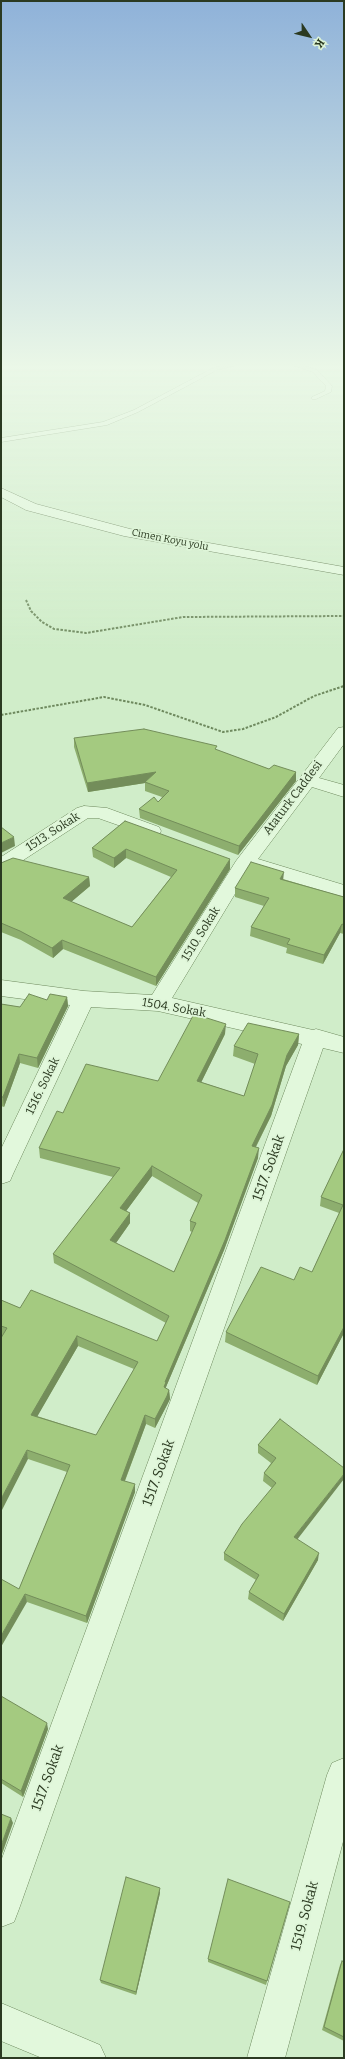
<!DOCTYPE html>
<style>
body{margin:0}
#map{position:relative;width:345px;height:2059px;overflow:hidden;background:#d0edc9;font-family:Bitter,serif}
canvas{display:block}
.frame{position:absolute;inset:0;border:2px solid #2b3a21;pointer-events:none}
.north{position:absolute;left:289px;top:16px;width:40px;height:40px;-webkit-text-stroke:3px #def5d8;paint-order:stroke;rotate:125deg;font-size:11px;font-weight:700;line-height:16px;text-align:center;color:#2b3a21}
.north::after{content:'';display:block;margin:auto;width:14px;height:18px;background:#2b3a21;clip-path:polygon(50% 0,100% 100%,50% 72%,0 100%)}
</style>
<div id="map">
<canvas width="345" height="2059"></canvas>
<div class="frame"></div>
<div class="north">K</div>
</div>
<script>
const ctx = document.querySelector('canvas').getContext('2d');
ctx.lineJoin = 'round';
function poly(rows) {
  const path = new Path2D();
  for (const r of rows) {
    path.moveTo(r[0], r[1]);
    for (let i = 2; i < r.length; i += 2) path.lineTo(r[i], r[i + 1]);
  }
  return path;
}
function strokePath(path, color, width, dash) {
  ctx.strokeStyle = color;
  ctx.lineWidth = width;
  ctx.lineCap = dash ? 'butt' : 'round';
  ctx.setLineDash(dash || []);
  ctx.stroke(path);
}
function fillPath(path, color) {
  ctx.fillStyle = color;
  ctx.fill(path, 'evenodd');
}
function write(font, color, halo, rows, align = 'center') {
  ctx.font = font + ' Bitter,serif';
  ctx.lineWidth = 3.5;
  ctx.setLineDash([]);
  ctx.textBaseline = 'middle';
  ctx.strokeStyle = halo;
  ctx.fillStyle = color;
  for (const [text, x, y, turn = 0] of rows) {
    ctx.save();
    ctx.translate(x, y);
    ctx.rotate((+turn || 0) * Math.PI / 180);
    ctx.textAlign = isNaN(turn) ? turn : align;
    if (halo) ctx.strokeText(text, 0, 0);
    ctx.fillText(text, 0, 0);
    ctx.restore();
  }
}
const path = poly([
 [26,600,31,611,42,622,54,629,86,633,183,617,344,616],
 [1,715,104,697,145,705,223,732,243,729,276,717,314,696,344,686]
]);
const lane = poly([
 [227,364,241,364,217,370,138,412,107,425,1,442,1,438,103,422,134,410,213,368,227,364],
 [289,364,300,364,317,370,332,386,331,392,316,399,312,399,312,397,325,391,326,386,313,372,289,364]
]);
const street = poly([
 [344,727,344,744,319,778,344,785,344,797,312,787,258,859,344,885,344,899,250,869,172,998,313,1030,316,1029,344,1037,344,1053,323,1048,19,1909,14,1922,1,1927,1,1861,302,1044,158,1011,91,1007,13,1174,10,1181,1,1184,1,1149,70,1005,1,996,1,980,84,991,152,995,236,861,338,728,344,727],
 [84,806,107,808,159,827,161,831,159,835,152,837,98,818,88,818,8,870,1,872,1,857,77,808,84,806],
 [344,1758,344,1838,285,2058,247,2058,327,1775,332,1763,344,1758],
 [1,2003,100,2045,106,2058,42,2058,1,2041,1,2003]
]);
const secondary = poly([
 [1,488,36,504,130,529,344,567,344,575,124,536,26,510,1,497,1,488]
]);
const wall = poly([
 [74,738,217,750,269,769,296,772,296,781,238,855,140,818,139,809,158,802,162,797,145,791,145,783,88,792,74,747],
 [125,821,230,869,156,986,63,949,53,958,21,940,1,932,1,863,89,877,90,886,71,902,132,927,171,877,126,858,114,868,93,857,92,848],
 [283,879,344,897,344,934,340,933,323,964,286,953,287,948,250,936,251,927,264,906,235,897,235,888],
 [67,997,68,1006,38,1068,20,1063,4,1107,1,1106,1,1004,20,1007,47,1000],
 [225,1034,201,1082,244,1096,255,1064,233,1056,234,1046,299,1034,298,1045,286,1066,271,1116,256,1147,258,1158,224,1250,166,1387,166,1389,169,1390,170,1399,167,1405,155,1428,146,1424,125,1481,135,1492,87,1623,27,1602,19,1589,67,1472,28,1459,3,1335,1,1335,1,1300,20,1308,157,1341,166,1323,54,1263,53,1254,113,1177,40,1158,39,1148,63,1113,158,1081],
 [152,1176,198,1203,190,1221,190,1231,192,1232,174,1272,116,1243,130,1223,130,1213,126,1211],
 [78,1346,134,1369,96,1435,37,1416],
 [344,1149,344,1333,317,1385,225,1342,226,1332,294,1280,312,1272,339,1213,320,1206,321,1197],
 [280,1419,297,1539,318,1560,283,1621,248,1599,249,1592,256,1580,224,1560,224,1553,272,1488,263,1481,264,1473,271,1463,258,1453,258,1445],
 [1,1696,48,1729,23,1797,1,1783],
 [160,1893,136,1995,101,1983,100,1980],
 [290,1902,266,1985,208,1962,208,1959],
 [342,1961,344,1962,344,2041,322,2030,340,1965]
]);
const shadedWall = poly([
 [156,772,145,782,145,783,88,792,87,783],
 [296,772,296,781,238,855,239,846],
 [14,837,15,846,1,853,1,843],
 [126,849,126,858,114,868,114,858],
 [230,859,230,869,156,986,156,977],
 [284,872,283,881,280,879],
 [89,877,90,886,64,908,63,898],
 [342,924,340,933,323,964,324,955],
 [62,940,63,949,53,958,52,948],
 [67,997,68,1006,38,1068,37,1058],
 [226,1024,225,1034,197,1091,197,1081],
 [299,1034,298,1045,286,1066,271,1116,251,1156,252,1146,287,1055],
 [19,1054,20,1063,4,1107,3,1097],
 [259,1148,258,1158,224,1250,166,1387,166,1392,164,1387,165,1382],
 [152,1166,152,1176,121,1218,120,1208],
 [130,1213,130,1223,111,1250,110,1240],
 [344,1327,344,1333,317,1385,318,1376],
 [77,1336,78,1346,33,1424,31,1415],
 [169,1390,170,1399,167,1405,155,1428,155,1419],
 [145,1415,146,1424,122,1488,121,1480],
 [27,1450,28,1459,1,1512,1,1499],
 [344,1474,344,1479,293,1545,294,1537],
 [135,1484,135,1492,87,1623,86,1616],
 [319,1553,318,1560,283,1621,284,1614],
 [25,1594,27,1602,1,1647,1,1636],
 [47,1723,48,1729,23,1797,21,1791],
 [11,1818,13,1823,1,1857,1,1846],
 [160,1888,160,1893,136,1995,136,1992]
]);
const building = poly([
 [144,729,217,746,215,749,269,769,274,765,296,772,239,846,139,809,154,797,158,802,169,791,145,782,156,772,87,783,74,738,144,729],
 [125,821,230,859,156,977,62,940,52,948,20,931,1,923,1,863,13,858,89,877,63,898,132,927,177,870,126,849,114,858,92,848,125,821],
 [1,827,14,837,1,843,1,827],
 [251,862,284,872,280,879,344,897,344,925,342,924,324,955,287,944,290,939,251,927,269,898,235,888,251,862],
 [29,994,47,1000,50,994,67,997,37,1058,19,1054,3,1097,1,1097,1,1004,20,1007,29,994],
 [194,1014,226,1024,197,1081,244,1096,258,1054,234,1046,248,1023,299,1034,287,1055,272,1105,252,1146,259,1148,225,1240,165,1382,166,1382,164,1387,169,1390,167,1396,155,1419,145,1415,121,1480,135,1484,86,1616,25,1594,1,1636,1,1579,19,1589,70,1465,27,1450,1,1499,1,1338,7,1328,1,1326,1,1300,20,1308,31,1290,157,1341,169,1316,53,1254,120,1168,39,1148,57,1111,63,1113,86,1064,158,1081,194,1014],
 [152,1166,202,1195,190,1221,196,1223,174,1272,110,1240,130,1213,120,1208,152,1166],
 [77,1336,138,1362,96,1435,31,1415,77,1336],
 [344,1149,344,1327,318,1376,226,1332,261,1267,294,1280,300,1267,312,1272,343,1205,321,1197,344,1149],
 [280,1419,344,1468,344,1474,294,1537,319,1553,284,1614,249,1592,259,1575,224,1553,242,1524,276,1483,264,1473,276,1458,258,1445,280,1419],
 [1,1696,47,1723,21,1791,1,1779,1,1696],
 [1,1814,11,1818,1,1846,1,1814],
 [126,1877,160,1888,136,1992,100,1980,126,1877],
 [228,1879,290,1902,267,1981,208,1959,228,1879],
 [342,1961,344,1962,344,2037,324,2027,342,1961]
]);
const farStreetnames = [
 ["Cimen Koyu yolu",170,540,11]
];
const streetNames = [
 ["Ataturk Caddesi",293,798,-53],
 ["1513. Sokak",53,832,-33],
 ["1510. Sokak",201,934,-58],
 ["1504. Sokak",174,1008,10],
 ["1516. Sokak",43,1086,-64]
];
const nearStreetnames = [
 ["1517. Sokak",269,1168,-70],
 ["1517. Sokak",159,1473,-70],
 ["1517. Sokak",48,1778,-70],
 ["1519. Sokak",305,1916,-75]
];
strokePath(lane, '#6e895e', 1);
strokePath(street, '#6e895e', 1);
strokePath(secondary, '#526b41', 1);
strokePath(path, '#6e895e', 2, [2.5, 1.5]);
fillPath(lane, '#e2f8dc');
fillPath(street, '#e2f8dc');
fillPath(secondary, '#e2f8dc');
fillPath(wall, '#8dae6e');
fillPath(shadedWall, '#738d5a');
fillPath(building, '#a4ca80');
strokePath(building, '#738d5a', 1);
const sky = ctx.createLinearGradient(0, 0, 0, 653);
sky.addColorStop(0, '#8fb2d9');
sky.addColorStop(0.56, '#eaf7e7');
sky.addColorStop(1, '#eaf7e700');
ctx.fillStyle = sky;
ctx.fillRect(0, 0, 345, 653);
write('10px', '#2b3a21', '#def5d8', farStreetnames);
write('12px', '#2b3a21', '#def5d8', streetNames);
write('14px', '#2b3a21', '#def5d8', nearStreetnames);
</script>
